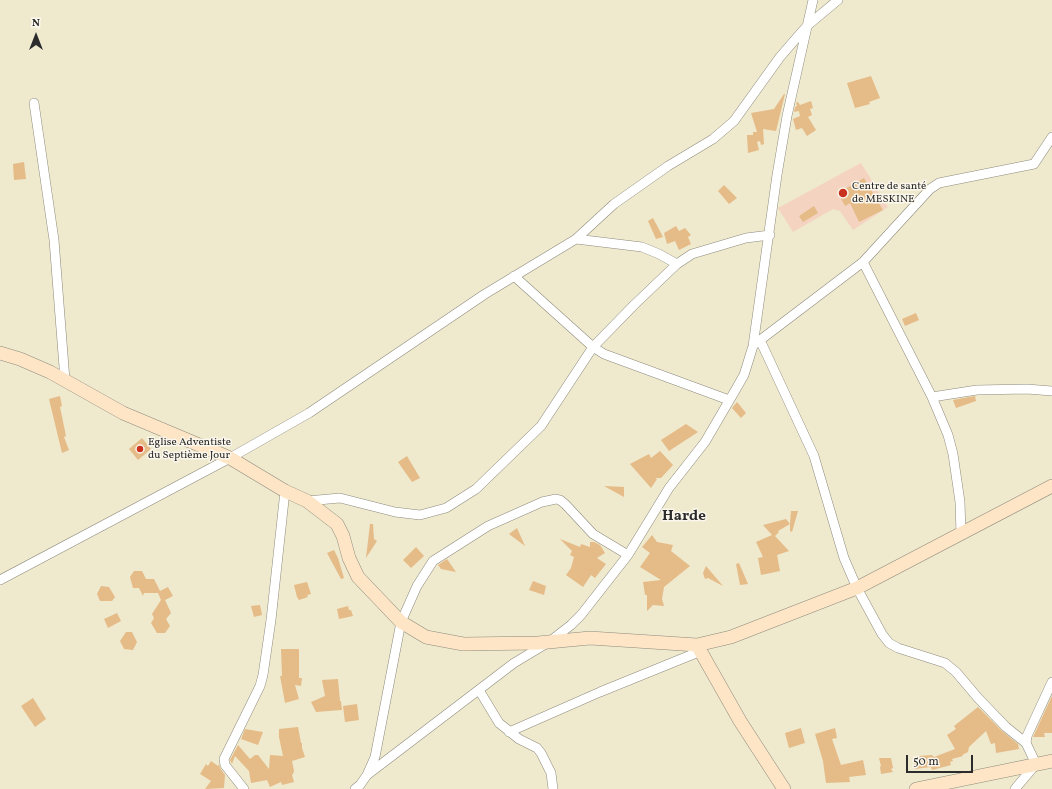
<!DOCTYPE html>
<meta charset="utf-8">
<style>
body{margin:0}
#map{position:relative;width:1052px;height:789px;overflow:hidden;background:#efe9ce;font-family:Vollkorn,serif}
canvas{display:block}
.north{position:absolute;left:16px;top:16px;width:40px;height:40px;-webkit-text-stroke:3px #fbf7ec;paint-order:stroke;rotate:0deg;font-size:11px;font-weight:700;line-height:16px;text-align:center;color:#2b2b2b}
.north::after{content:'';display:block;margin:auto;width:14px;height:18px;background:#2b2b2b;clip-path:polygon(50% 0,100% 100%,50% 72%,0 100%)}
.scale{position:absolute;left:906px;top:755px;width:67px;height:18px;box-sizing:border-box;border:2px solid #2b2b2b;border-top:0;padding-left:5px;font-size:12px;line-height:14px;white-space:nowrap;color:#2b2b2b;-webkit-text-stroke:3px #fbf7ec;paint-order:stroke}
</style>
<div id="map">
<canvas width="1052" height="789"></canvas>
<div class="north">N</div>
<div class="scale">50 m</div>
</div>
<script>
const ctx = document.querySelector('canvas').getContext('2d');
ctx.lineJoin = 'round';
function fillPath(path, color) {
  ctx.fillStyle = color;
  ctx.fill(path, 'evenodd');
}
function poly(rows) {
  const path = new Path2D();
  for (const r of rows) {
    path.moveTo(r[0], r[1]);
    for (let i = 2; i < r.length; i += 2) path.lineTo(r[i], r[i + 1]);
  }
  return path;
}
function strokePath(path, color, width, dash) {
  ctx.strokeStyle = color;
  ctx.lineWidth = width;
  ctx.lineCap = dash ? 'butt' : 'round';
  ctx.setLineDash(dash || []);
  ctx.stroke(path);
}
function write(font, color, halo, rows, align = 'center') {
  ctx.font = font + ' Vollkorn,serif';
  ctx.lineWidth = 3;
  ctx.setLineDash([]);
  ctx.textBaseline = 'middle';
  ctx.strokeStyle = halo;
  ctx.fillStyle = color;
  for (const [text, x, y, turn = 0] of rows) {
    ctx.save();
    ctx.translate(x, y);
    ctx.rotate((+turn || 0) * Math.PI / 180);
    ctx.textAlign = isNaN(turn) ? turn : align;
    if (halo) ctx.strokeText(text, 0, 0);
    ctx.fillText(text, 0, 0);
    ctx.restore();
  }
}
const built = poly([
 [861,163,888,207,853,230,840,211,833,209,793,232,778,208]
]);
const building = poly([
 [871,76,880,98,869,102,870,104,855,108,847,83],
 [784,94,785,94,776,131,763,129,764,144,761,145,760,141,757,142,759,150,748,153,747,135,753,135,753,132,757,132,751,113,774,109],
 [811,101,813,108,810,109,812,115,808,117,816,130,807,136,802,128,796,130,793,119,800,116,799,111,794,112,795,107,797,106,796,103,798,102,800,105],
 [24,162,26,179,14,180,13,164],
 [864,178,883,210,859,222,850,203,845,206,838,193],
 [724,185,737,198,729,204,718,191],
 [814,206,818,213,803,222,799,216],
 [653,218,663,237,656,239,648,221],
 [676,226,679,231,685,228,691,235,688,237,691,244,679,250,675,241,667,244,664,233],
 [916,313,919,320,905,326,902,319],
 [60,396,62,406,60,407,66,436,64,437,69,450,62,453,49,399],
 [975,396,976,401,956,408,953,400],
 [737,402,746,413,741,418,732,408],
 [686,424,698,432,669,451,661,440],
 [142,438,151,449,138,460,129,449],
 [660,451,673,465,661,478,655,478,657,479,651,488,630,464,649,454,651,458],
 [407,456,420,478,412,482,398,462],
 [604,486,624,487,624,497],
 [791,511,798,511,792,532,790,531,790,524,778,531,779,532,775,536,789,551,777,555,780,571,761,575,758,558,763,557,756,542,772,535,763,525,786,519,790,524],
 [370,524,373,524,374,539,377,541,366,558],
 [517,528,525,546,509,534],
 [652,535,657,542,673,545,671,551,690,566,664,587,662,599,664,606,653,605,647,611,647,595,645,595,643,582,661,580,640,567,650,553,642,547],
 [560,539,580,547,581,544,590,547,590,542,594,542,600,545,605,553,597,558,606,564,595,578,591,575,583,587,566,575,571,568,574,557,570,555,572,551],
 [416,547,424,556,411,568,403,560],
 [334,550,338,558,344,578,341,579,327,553],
 [447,559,456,572,441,569,438,565],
 [739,563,748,584,740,585,736,564],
 [706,566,723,586,708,578,705,579,703,573],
 [134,571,142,571,146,579,154,579,160,591,168,587,173,596,165,600,171,613,166,619,170,626,165,633,157,633,151,623,154,618,152,614,161,600,158,593,144,593,143,596,139,588,133,588,130,577],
 [533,581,546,586,544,595,529,590],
 [307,582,311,594,307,595,308,597,299,600,297,597,294,585],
 [101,586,109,587,115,597,112,601,100,601,97,594],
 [260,605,262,615,254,617,251,606],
 [348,606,349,610,351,610,353,616,339,619,337,609],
 [117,613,121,621,108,628,104,619],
 [126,632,132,632,137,642,133,650,124,649,120,641],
 [281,649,299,649,299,678,302,678,301,686,295,685,299,699,285,703,280,676,282,676],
 [338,679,340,701,341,701,342,710,316,712,311,702,325,696,322,680],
 [1052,696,1052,733,1044,733,1045,737,1033,737],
 [33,698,46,719,35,727,21,706],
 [357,704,359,720,345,722,343,706],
 [978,707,1002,731,1018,744,1019,749,996,753,995,743,991,744,986,731,969,747,968,752,962,755,963,756,952,759,953,761,950,762,951,765,932,770,931,767,915,769,913,759,919,756,932,755,934,757,955,749,947,735,956,729,954,726],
 [298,727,301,743,302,743,302,748,305,757,292,761,294,771,293,774,292,775,294,782,282,785,281,782,270,787,267,780,251,783,249,771,235,756,232,764,230,760,238,745,250,759,255,755,258,755,269,769,270,755,283,756,279,737,279,729],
 [801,728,805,743,789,748,785,733],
 [835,728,837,738,832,739,841,765,863,760,866,775,849,777,850,782,826,783,823,761,815,734],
 [245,729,263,732,258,745,241,739],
 [879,758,891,758,893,768,891,769,893,772,881,774,880,767,881,766],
 [211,761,218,766,219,764,220,768,225,775,224,788,205,789,211,781,200,774,206,764,208,766]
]);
const street = poly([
 [34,103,54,240,65,380],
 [576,239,642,247,659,254,677,264],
 [863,262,932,397,948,435,953,454,960,502,961,534],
 [514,276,593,347,604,354,729,400],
 [760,340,814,456,844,558,857,588,882,634,889,643,898,648,945,663,956,672,978,698,1006,727,1026,743,1036,764,1015,789],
 [755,344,863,262,930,189,939,183,1034,164,1052,137],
 [932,397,977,390,1027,389,1052,391],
 [307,501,340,498,395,512,420,515,446,508,476,489,541,426,593,347,634,305,677,264,692,254,746,238,770,235],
 [0,580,230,458,309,413,485,294,576,239,614,204,668,166,713,139,734,121,780,57,799,35,808,25,838,0],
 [479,690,499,723,519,739,537,748,541,753,551,773,553,789],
 [509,732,600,692,701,651],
 [1026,743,1027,736,1052,682],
 [367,775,514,663,549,642,571,625,581,615,628,555,669,488,705,442,736,389,744,375,753,346,777,175,787,116,813,0],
 [244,789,225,765,224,759,260,686,263,675,271,620,285,491],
 [355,789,360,785,367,775,375,757,401,622,417,586,433,561,488,526,542,502,556,499,560,500,565,504,593,534,628,555]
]);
const secondary = poly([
 [0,353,20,359,50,372,123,413,230,458,285,491,307,501,337,524,343,536,349,558,358,577,401,622,426,637,463,644,538,643,590,638,697,645,740,721,784,789],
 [697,645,731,637,857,588,1052,486],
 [916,789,1052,761]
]);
const markers = [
 [843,193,5,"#c8321e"],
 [140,449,4,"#c8321e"]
];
const poiNames = [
 ["Centre de santé",852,187],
 ["de MESKINE",852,200],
 ["Eglise Adventiste",148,443],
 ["du Septième Jour",148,456]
];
const districtNames = [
 ["Harde",684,517]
];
fillPath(built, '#f4d3c1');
fillPath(building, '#e5bb87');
strokePath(street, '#8d8a7c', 10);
strokePath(secondary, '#8d8a7c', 14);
strokePath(street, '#fff', 9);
strokePath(secondary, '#fde5c5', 13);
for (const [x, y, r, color] of markers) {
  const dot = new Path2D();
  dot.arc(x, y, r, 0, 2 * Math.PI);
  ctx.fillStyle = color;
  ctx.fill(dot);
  strokePath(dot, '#fbf7ec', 1.5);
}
write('11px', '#2b2b2b', '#fbf7ec', poiNames, 'left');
write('bold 15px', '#2b2b2b', '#fbf7ec', districtNames);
</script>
